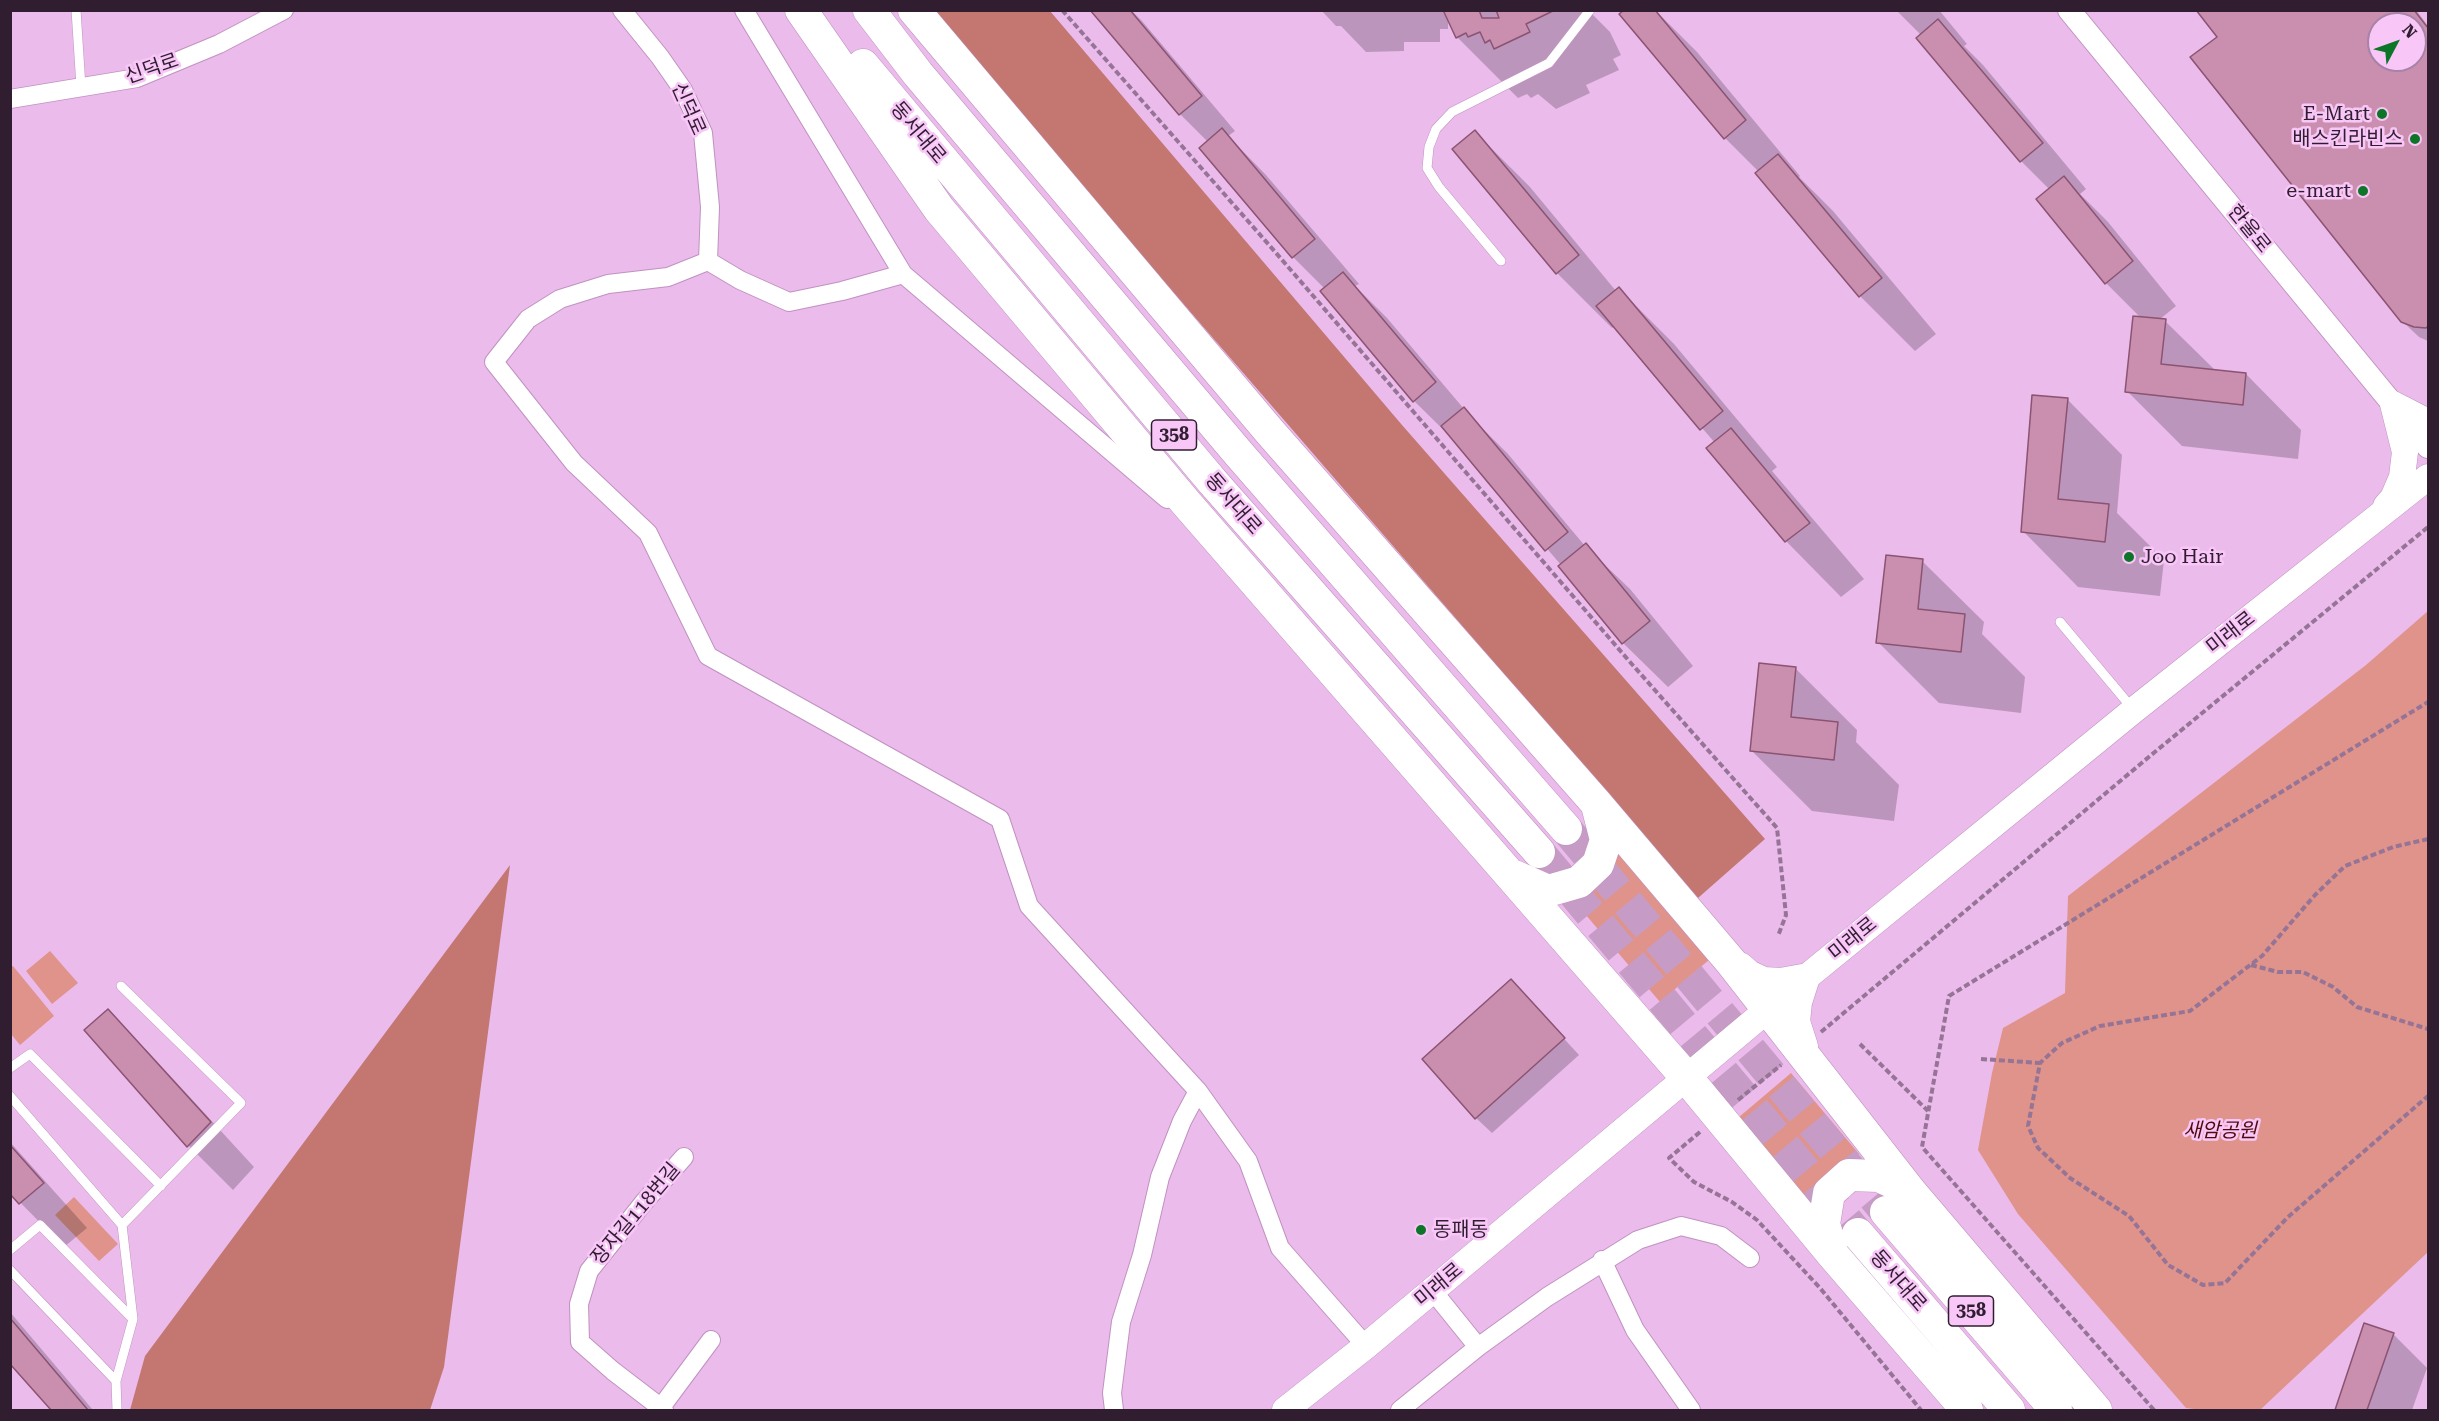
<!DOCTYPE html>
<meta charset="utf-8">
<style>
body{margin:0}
#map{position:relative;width:2439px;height:1421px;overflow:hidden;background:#ebbbeb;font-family:"Roboto Serif",serif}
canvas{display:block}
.frame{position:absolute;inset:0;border:12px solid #301e30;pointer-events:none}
.north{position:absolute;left:2367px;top:12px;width:60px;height:60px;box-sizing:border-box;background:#f8c7f8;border:2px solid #a883a8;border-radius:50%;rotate:49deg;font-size:16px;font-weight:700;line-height:24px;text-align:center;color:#301e30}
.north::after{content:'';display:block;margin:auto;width:21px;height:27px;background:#0c7527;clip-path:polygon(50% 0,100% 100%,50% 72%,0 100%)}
</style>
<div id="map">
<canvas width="2439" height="1421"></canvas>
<div class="frame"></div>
<div class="north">N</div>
</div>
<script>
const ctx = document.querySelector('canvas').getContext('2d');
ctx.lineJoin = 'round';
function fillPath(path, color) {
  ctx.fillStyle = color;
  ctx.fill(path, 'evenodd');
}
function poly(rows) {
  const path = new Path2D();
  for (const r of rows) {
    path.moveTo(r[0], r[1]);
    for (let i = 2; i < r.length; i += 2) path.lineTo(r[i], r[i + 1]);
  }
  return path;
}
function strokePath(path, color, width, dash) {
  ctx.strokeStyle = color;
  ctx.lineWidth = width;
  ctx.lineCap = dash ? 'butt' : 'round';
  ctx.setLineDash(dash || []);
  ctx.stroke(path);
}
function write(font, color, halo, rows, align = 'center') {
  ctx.font = font + ' "Roboto Serif","Noto Sans KR",serif';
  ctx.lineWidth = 5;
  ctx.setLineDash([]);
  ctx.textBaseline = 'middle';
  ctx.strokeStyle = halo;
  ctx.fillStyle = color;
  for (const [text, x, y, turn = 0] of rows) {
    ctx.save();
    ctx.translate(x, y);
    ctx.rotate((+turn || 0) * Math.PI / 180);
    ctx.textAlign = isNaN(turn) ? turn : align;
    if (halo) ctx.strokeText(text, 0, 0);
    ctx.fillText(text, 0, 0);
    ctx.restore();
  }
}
const green = poly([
 [2428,611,2428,1252,2260,1410,2202,1410,2186,1408,2018,1214,1978,1150,1992,1073,2003,1028,2065,993,2068,896,2366,665],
 [1618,845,1710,959,1660,1002,1574,901,1609,870],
 [50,951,78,983,52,1004,26,971],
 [13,966,54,1016,20,1045,11,1034,10,968],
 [1791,1073,1859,1154,1841,1163,1808,1214,1732,1123],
 [74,1197,118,1244,99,1261,55,1215]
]);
const forest = poly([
 [932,11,1050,11,1402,425,1765,839,1698,898,961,47],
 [510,865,444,1367,430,1410,130,1410,145,1356]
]);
const shadow = poly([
 [1092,10,1131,10,1142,21,1235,131,1228,136,1266,175,1359,284,1355,286,1387,318,1470,416,1508,454,1585,546,1630,589,1693,666,1668,687,1623,643,1561,565,1457,443,1414,401,1325,289,1293,257,1201,148,1208,142,1180,114],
 [1321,10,1588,10,1610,32,1621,55,1613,59,1619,70,1586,85,1590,93,1556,109,1538,94,1531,98,1527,94,1518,98,1457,37,1448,17,1448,29,1440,29,1440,42,1404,42,1404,51,1366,52,1341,26,1336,26],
 [1655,10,1697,52,1800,176,1799,177,1833,211,1936,334,1915,351,1860,296,1757,173,1759,172,1725,138],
 [1896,10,1939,10,1967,44,1964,46,1983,65,2086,189,2080,194,2108,222,2176,306,2159,320,2165,321,2216,371,2246,374,2301,430,2298,459,2182,446,2127,391,2141,318,2106,283,2050,190,2021,161,1918,38,1921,35],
 [2198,10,2416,10,2428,26,2428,341,2419,337,2402,321,2219,37],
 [2379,24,2415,24,2415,60,2379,60],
 [1475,132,1530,187,1616,291,1619,289,1674,344,1777,467,1772,471,1864,579,1841,597,1786,541,1709,448,1715,443,1615,326,1612,328,1557,273],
 [2067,399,2122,455,2117,513,2164,560,2160,596,2078,587,2023,531],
 [1922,561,1984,622,1982,634,2025,677,2021,713,1939,703,1878,642],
 [1796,669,1857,730,1856,742,1899,785,1894,821,1812,811,1751,750],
 [1511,981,1579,1055,1492,1133,1476,1118],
 [108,1011,152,1056,254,1167,233,1190,189,1146,86,1030],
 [10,1142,87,1228,64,1247,10,1192],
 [10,1312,93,1410,53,1410,10,1361],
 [2393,1334,2427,1368,2412,1410,2336,1410]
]);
const building = poly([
 [1090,10,1130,10,1202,96,1179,115,1090,10],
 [1443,10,1479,10,1482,18,1499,18,1496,10,1555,10,1526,24,1530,32,1494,49,1490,40,1485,43,1480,32,1468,37,1466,33,1456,38,1443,10],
 [1624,10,1655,10,1746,120,1724,139,1619,14,1624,10],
 [2196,10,2414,10,2428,28,2428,326,2426,328,2414,327,2401,322,2190,57,2217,37,2196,10],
 [2379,24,2415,24,2415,60,2379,60,2379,24],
 [1938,19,2043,143,2020,162,1916,38,1938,19],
 [1222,128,1315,239,1292,258,1199,148,1222,128],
 [1475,130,1579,255,1556,274,1452,149,1475,130],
 [1778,154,1882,278,1859,297,1755,173,1778,154],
 [2064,176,2133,261,2105,284,2036,199,2064,176],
 [1343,272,1436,382,1413,402,1320,291,1343,272],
 [1619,287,1723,411,1700,430,1596,306,1619,287],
 [2133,316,2166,319,2161,364,2246,373,2243,405,2125,392,2133,316],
 [2032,395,2068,398,2058,499,2109,504,2105,542,2021,532,2032,395],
 [1464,407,1568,532,1545,551,1441,426,1464,407],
 [1731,428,1810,523,1785,542,1706,448,1731,428],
 [1586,543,1650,621,1622,644,1558,566,1586,543],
 [1886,555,1923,559,1918,609,1965,614,1961,652,1876,643,1886,555],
 [1759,663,1796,667,1791,717,1838,722,1834,760,1750,751,1759,663],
 [1511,979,1565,1038,1475,1119,1422,1059,1511,979],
 [108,1009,211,1122,187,1147,84,1030,108,1009],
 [10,1145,44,1183,19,1204,10,1194,10,1145],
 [10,1318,88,1410,51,1410,10,1364,10,1318],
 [2364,1323,2394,1333,2367,1410,2335,1410,2364,1323]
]);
const trunkTunnel = poly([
 [1566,829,1886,1212],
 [1539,852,1858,1234]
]);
const path = poly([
 [1062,10,1270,246,1630,662,1777,828,1786,915,1778,936],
 [2428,839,2393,847,2345,866,2315,895,2262,956,2190,1011,2100,1026,2062,1043,2040,1063,2028,1126,2038,1148,2070,1178,2129,1216,2168,1265,2203,1285,2225,1283,2288,1217,2428,1096],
 [2251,965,2278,972,2303,972,2333,987,2357,1007,2428,1029],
 [1821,1032,2150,756,2428,527],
 [1860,1044,1928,1111],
 [1981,1059,2040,1063],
 [1738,1100,1781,1065],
 [1700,1132,1669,1158,1694,1182,1732,1202,1757,1220,1820,1288,1921,1410],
 [2154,1410,1922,1147,1949,996,2428,702]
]);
const service = poly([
 [76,10,81,87],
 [1501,261,1439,187,1427,168,1429,147,1436,129,1452,112,1549,63,1590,10],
 [2060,622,2132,708],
 [10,1068,30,1054,161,1186],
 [10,1096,122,1225],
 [10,1250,40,1225,133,1319],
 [10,1270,116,1381],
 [117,1410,116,1381,133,1319,122,1225,241,1103,121,986]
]);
const minor = poly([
 [622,10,660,57,683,90,703,133,710,207,708,261],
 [744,10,903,274,1167,499],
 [10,99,137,78,219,44,284,10],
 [708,261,668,277,608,284,560,299,528,319,494,362,574,463,648,533,708,656,1000,819,1029,906,1198,1091,1248,1161,1280,1248,1366,1346],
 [708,261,740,280,789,302,842,291,903,274],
 [1602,1260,1635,1330,1691,1410],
 [1432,1290,1478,1347],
 [659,1410,711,1340],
 [664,1410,613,1371,580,1342,579,1304,589,1271,644,1202,684,1157],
 [1114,1410,1112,1393,1121,1322,1142,1255,1160,1177,1182,1121,1198,1091],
 [1400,1410,1478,1347,1547,1297,1638,1240,1681,1226,1721,1236,1750,1258]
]);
const tertiary = poly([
 [2069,10,2428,447]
]);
const secondary = poly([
 [2393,404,2428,422],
 [2386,506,2393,498,2402,477,2405,452,2393,404],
 [1285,1410,1366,1346,1803,980,2134,710,2428,477]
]);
const trunk = poly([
 [801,10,939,209,1187,504,1686,1077,1833,1255,1967,1410],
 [869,10,918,74,1239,454,1566,829],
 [914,10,1270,432,1596,803,1731,962,1910,1191,2096,1410],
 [863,65,1212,481,1539,852],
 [1514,876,1548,891,1579,882,1598,864,1606,840,1597,805],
 [1739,968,1748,976,1763,983,1781,984,1803,980,1796,1002,1794,1022,1802,1047],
 [1886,1212,2056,1410],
 [1858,1234,2009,1410],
 [1832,1252,1824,1224,1829,1193,1849,1175,1879,1176,1909,1190]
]);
const markers = [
 [2382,114,6,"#0c7527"],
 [2415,139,6,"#0c7527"],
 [2363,191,6,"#0c7527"],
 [2129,557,6,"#0c7527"],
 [1421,1230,6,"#0c7527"]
];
const shields = [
 [1174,435,45],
 [1971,1311,45]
];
const shieldNames = [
 ["358",1174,435],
 ["358",1971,1311]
];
const streetNames = [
 ["신덕로",152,69,-19],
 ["신덕로",688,109,66],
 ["동서대로",918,133,50],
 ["한울로",2249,229,51],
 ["동서대로",1233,504,49],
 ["미래로",2231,633,-38],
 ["미래로",1853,939,-39],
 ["장자길118번길",636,1214,-50],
 ["동서대로",1898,1281,49],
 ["미래로",1439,1285,-40]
];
const poiNames = [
 ["E-Mart",2370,114],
 ["배스킨라빈스",2403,139],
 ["e-mart",2351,191],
 ["Joo Hair",2141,557,"left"],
 ["동패동",1433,1230,"left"]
];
const parkNames = [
 ["새암공원",2220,1131]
];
fillPath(green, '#df938b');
fillPath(forest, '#c37770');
fillPath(shadow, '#0003');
fillPath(building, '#ca8eae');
strokePath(building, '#8a5371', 1.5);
strokePath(trunkTunnel, '#c69cc6', 32, [32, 16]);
strokePath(service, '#c092c0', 10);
strokePath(minor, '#c092c0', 20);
strokePath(tertiary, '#c092c0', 24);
strokePath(secondary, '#c092c0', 27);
strokePath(trunk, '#c092c0', 33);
strokePath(path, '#967496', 4, [6, 3]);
strokePath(service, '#fff', 9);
strokePath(minor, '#fff', 18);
strokePath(tertiary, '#fff', 22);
strokePath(secondary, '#fff', 26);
strokePath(trunk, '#fff', 32);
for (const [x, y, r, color] of markers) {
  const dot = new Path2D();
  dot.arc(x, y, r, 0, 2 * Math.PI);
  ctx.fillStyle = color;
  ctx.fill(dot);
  strokePath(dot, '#f8c7f8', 2);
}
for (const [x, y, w] of shields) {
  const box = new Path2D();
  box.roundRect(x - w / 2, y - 15, w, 30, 4.5);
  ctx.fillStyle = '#f8c7f8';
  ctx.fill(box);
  strokePath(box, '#301e30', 1.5);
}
write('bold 18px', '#301e30', null, shieldNames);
write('20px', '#301e30', '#f8c7f8', streetNames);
write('20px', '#301e30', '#f8c7f8', poiNames, 'right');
write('italic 20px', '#500a0b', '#f8c7f8', parkNames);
</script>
